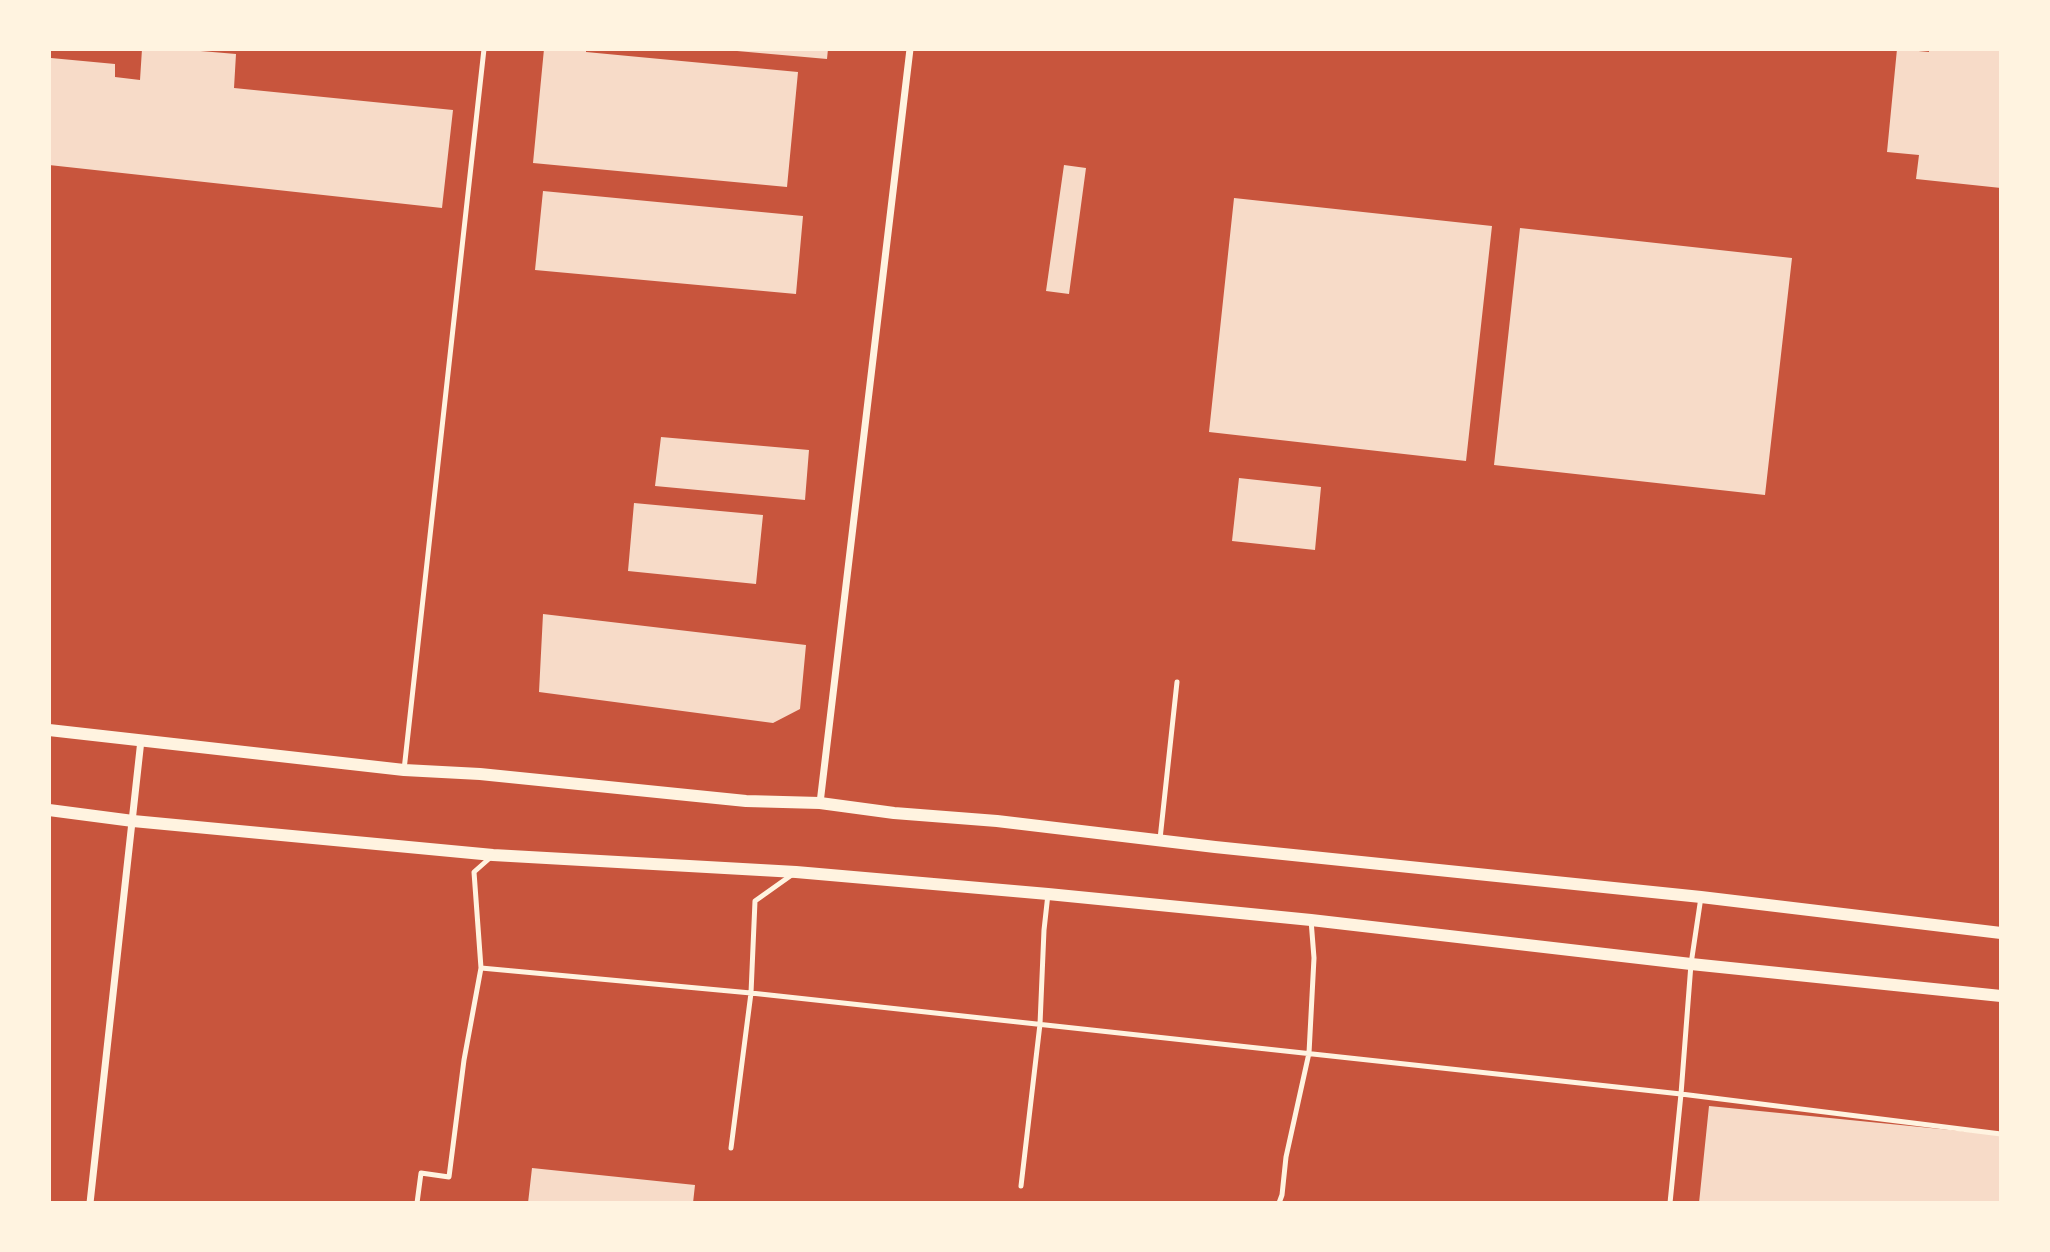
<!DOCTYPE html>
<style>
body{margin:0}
#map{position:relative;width:2050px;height:1252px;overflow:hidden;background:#c8553d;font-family:Mulish,sans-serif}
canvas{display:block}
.frame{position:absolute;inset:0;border:51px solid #fff3e0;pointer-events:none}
</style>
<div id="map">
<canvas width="2050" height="1252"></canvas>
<div class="frame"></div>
</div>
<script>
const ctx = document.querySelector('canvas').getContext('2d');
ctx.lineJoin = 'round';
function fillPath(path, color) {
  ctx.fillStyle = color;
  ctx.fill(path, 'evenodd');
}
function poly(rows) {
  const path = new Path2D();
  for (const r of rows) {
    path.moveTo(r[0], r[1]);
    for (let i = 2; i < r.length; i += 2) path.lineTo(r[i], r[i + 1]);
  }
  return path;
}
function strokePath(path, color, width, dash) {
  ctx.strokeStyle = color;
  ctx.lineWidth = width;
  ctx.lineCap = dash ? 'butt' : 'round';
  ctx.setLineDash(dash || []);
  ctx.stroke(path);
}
const building = poly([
 [142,49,177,49,236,54,234,88,453,110,442,208,49,165,51,58,115,64,115,77,140,80],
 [544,49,586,49,586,52,798,72,787,187,533,163],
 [737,49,828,49,827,59,737,51],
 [1897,49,1929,52,1929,49,2001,49,2001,188,1916,179,1919,155,1887,152],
 [1064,165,1086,168,1069,294,1046,291],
 [543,191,803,216,796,294,535,270],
 [1234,198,1492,226,1466,461,1209,432],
 [1520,228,1792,258,1765,495,1494,465],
 [661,437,809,450,805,500,655,486],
 [1239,478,1321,487,1315,550,1232,541],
 [634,503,763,515,756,584,628,571],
 [543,614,806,645,800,709,773,723,539,692],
 [1709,1106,2001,1135,2001,1203,1699,1203],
 [532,1168,695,1185,693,1203,528,1203]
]);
const service = poly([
 [404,770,484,49],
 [1160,839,1177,682],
 [481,968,751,993,1681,1094,2001,1134],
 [731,1148,751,993,755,901,793,874],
 [1021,1186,1040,1024,1044,930,1048,894],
 [417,1203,421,1173,449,1177,464,1060,481,968,474,872,491,857],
 [1279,1203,1282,1195,1286,1157,1309,1053,1314,958,1311,920],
 [1670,1203,1681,1094,1691,964,1701,897]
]);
const minor = poly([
 [820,803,910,49],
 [90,1203,141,740]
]);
const tertiary = poly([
 [49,730,404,770,480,774,746,801,820,803,894,813,997,821,1215,847,1701,897,2001,933],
 [49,810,133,821,493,855,796,872,1048,894,1311,920,1691,964,2001,996]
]);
fillPath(building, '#f7dbc8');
strokePath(service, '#fff3e0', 5);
strokePath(minor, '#fff3e0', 7);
strokePath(tertiary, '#fff3e0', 12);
</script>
